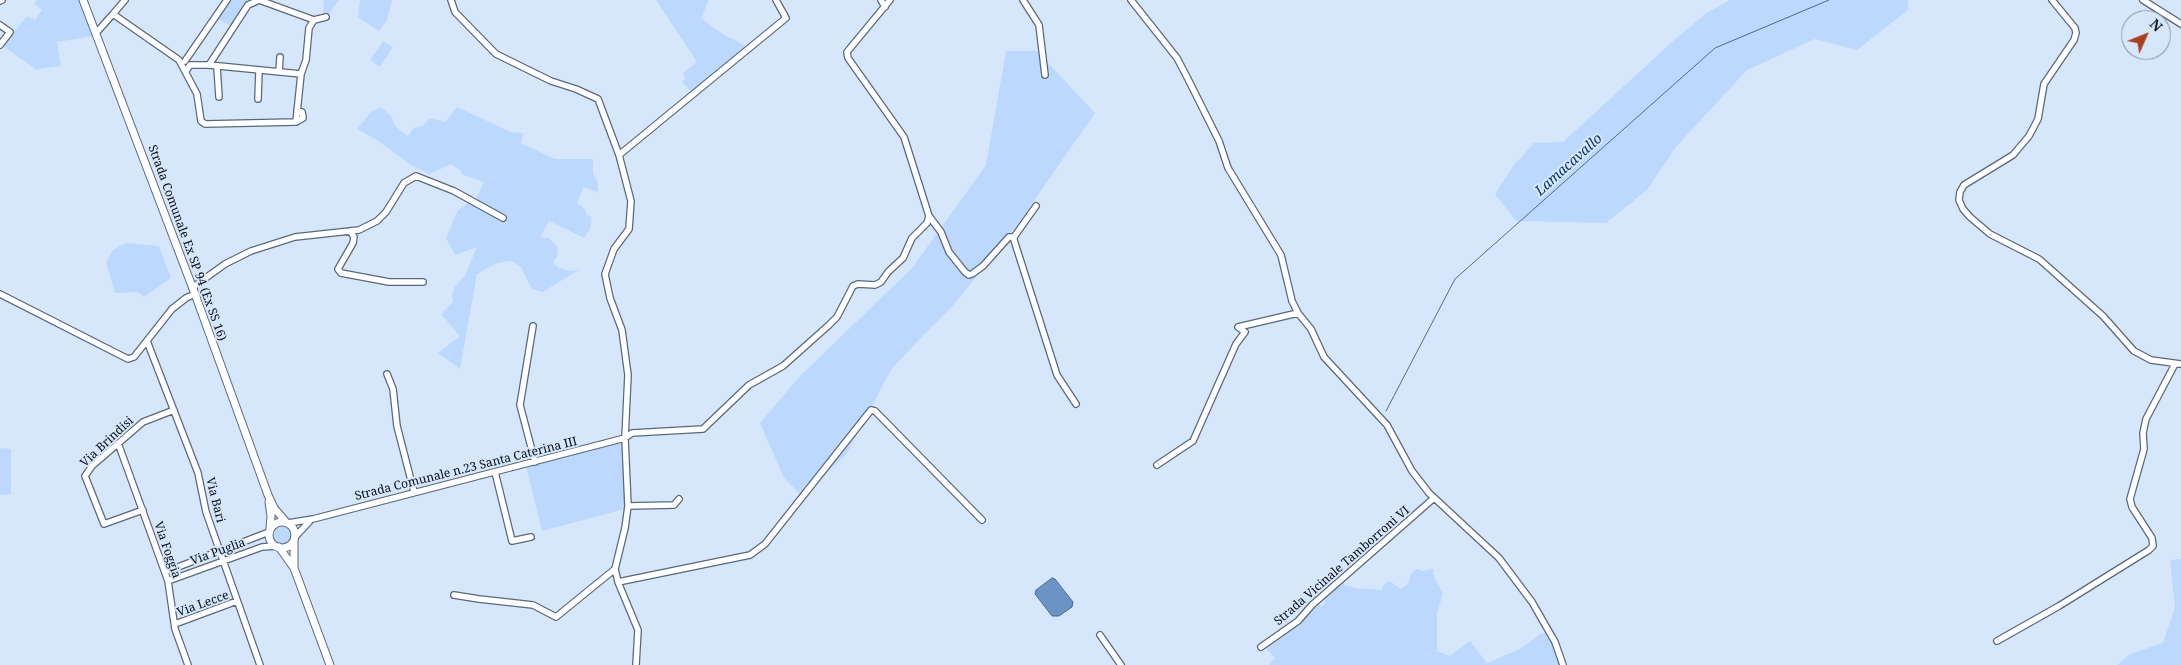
<!DOCTYPE html>
<style>
body{margin:0}
#map{position:relative;width:2181px;height:665px;overflow:hidden;background:#d7e7fb;font-family:"Noto Serif",serif}
canvas{display:block}
.north{position:absolute;left:2121px;top:10px;width:50px;height:50px;box-sizing:border-box;background:#d7e7fb;border:1px solid #84909f;border-radius:50%;rotate:46deg;font-size:14px;font-weight:700;line-height:20px;text-align:center;color:#080d14}
.north::after{content:'';display:block;margin:auto;width:18px;height:22px;background:#a7401e;clip-path:polygon(50% 0,100% 100%,50% 72%,0 100%)}
</style>
<div id="map">
<canvas width="2181" height="665"></canvas>
<div class="north">N</div>
</div>
<script>
const ctx = document.querySelector('canvas').getContext('2d');
ctx.lineJoin = 'round';
function fillPath(path, color) {
  ctx.fillStyle = color;
  ctx.fill(path, 'evenodd');
}
function poly(rows) {
  const path = new Path2D();
  for (const r of rows) {
    if (r.length === 3) {
      path.moveTo(r[0] + r[2], r[1]);
      path.arc(r[0], r[1], r[2], 0, 2 * Math.PI);
      continue;
    }
    path.moveTo(r[0], r[1]);
    for (let i = 2; i < r.length; i += 2) path.lineTo(r[i], r[i + 1]);
  }
  return path;
}
function strokePath(path, color, width, dash) {
  ctx.strokeStyle = color;
  ctx.lineWidth = width;
  ctx.lineCap = dash ? 'butt' : 'round';
  ctx.setLineDash(dash || []);
  ctx.stroke(path);
}
function write(font, color, halo, rows, align = 'center') {
  ctx.font = font + ' "Noto Serif",serif';
  ctx.lineWidth = 4;
  ctx.setLineDash([]);
  ctx.textBaseline = 'middle';
  ctx.strokeStyle = halo;
  ctx.fillStyle = color;
  for (const [text, x, y, turn = 0] of rows) {
    ctx.save();
    ctx.translate(x, y);
    ctx.rotate((+turn || 0) * Math.PI / 180);
    ctx.textAlign = isNaN(turn) ? turn : align;
    if (halo) ctx.strokeText(text, 0, 0);
    ctx.fillText(text, 0, 0);
    ctx.restore();
  }
}
const green = poly([
 [37,0,80,0,94,36,57,42,61,66,38,69,38,71,3,46,27,16,35,20,42,10,34,4],
 [225,0,250,0,247,2,232,26,216,18],
 [324,0,339,0,328,15,323,12],
 [360,0,392,0,387,20,379,31,358,17],
 [656,0,709,0,701,18,727,37,731,38,747,47,693,93,682,82,685,78,683,73,697,62],
 [1730,0,1908,0,1908,10,1857,50,1815,39,1747,70,1676,147,1647,190,1606,223,1516,221,1495,194,1514,165,1534,143,1563,142,1672,42,1705,14],
 [383,41,393,47,380,67,370,60],
 [1006,51,1037,51,1095,113,1017,225,956,302,892,368,846,455,802,496,784,478,760,423,800,376,912,268,986,165],
 [381,107,391,116,395,126,408,136,414,128,423,126,430,118,445,122,457,107,511,132,524,133,521,143,555,159,593,159,593,173,598,183,598,193,584,187,577,203,585,209,587,215,592,217,590,229,584,238,549,221,540,237,549,238,557,246,558,256,553,262,559,268,570,271,580,269,543,292,532,289,521,267,512,261,497,263,477,274,460,369,438,353,460,336,441,314,453,302,452,296,454,288,465,275,477,247,455,255,446,238,458,210,470,202,475,201,484,182,461,174,461,171,451,164,430,174,411,165,377,140,357,129,371,112],
 [126,243,159,246,171,278,144,297,138,292,115,293,106,262,113,250],
 [625,438,625,509,542,531,526,466],
 [0,448,11,449,11,494,0,495],
 [282,535,9],
 [2181,559,2181,665,2117,665,2130,654,2163,643,2175,607,2170,560],
 [1417,569,1421,571,1434,569,1433,573,1435,579,1443,593,1437,614,1437,651,1450,656,1470,641,1487,663,1520,649,1540,634,1547,633,1561,665,1269,665,1275,658,1266,648,1298,624,1319,604,1321,607,1326,602,1324,600,1327,594,1344,580,1345,585,1355,588,1381,590,1384,584,1390,581,1401,589,1409,582,1411,573]
]);
const water = poly([
 [1052,578,1055,579,1073,602,1072,607,1059,616,1052,616,1035,594,1036,590,1052,578]
]);
const stream = poly([
 [1386,411,1455,279,1715,48,1829,0]
]);
const minor = poly([
 [451,0,455,12,496,54,551,81,576,89,598,99,619,155,631,201,629,229,614,249,605,274,610,298,622,330,628,375,625,438,628,506,625,528,615,569,618,582,638,630,636,665],
 [881,0,885,7],
 [890,0,847,52,848,58,904,137,929,216,941,232,949,252,965,272,969,275,972,274,983,266,1009,237,1014,237,1014,240,1057,375,1076,404],
 [1023,0,1039,25,1045,75],
 [1131,0,1177,58,1188,79,1219,141,1228,168,1281,255,1292,301,1298,313,1311,329,1324,357,1387,425,1412,471,1429,493,1499,558,1532,602,1555,642,1563,665],
 [2052,0,2075,28,2076,33,2074,40,2044,84,2038,119,2029,136,2013,155,1964,185,1960,192,1959,200,1963,209,1970,217,1990,234,2039,259,2047,266,2103,316,2134,351,2151,360,2181,364],
 [2143,0,2181,24],
 [0,1,2,0],
 [113,14,125,0],
 [0,25,10,32,0,45],
 [96,33,113,14,179,60,197,94,201,121,205,124,296,122,303,118,302,112,297,110],
 [185,61,227,0],
 [209,65,248,5,259,0,314,20,326,17],
 [217,67,219,97],
 [186,71,190,65,209,65,301,74],
 [279,72,280,57],
 [258,99,259,71],
 [296,122,301,74,306,60,309,28,314,20],
 [619,155,786,18,776,0],
 [350,231,354,237,353,243,338,269,341,273,389,282,423,282],
 [1014,237,1036,206],
 [192,288,225,264,251,251,295,237,359,230,377,221,386,212,404,183,416,176,454,191,503,218],
 [0,294,128,359,134,357,172,309,186,298,195,294],
 [533,326,520,405,535,462],
 [147,341,198,473,206,512,260,665],
 [387,374,393,389,397,426,414,492],
 [118,443,168,581,175,629,188,665],
 [1157,465,1193,441,1236,344,1245,332,1238,327,1298,313],
 [495,472,512,541,531,537],
 [628,506,674,505,679,499],
 [143,510,104,524,85,476,92,466,143,422,174,410],
 [288,523,313,519,625,438,632,433,703,429,749,385,783,366,829,325,837,317,853,286,858,284,875,285,881,282,888,272,903,258,912,238,927,223,929,216],
 [294,538,309,522],
 [165,572,269,532],
 [168,581,262,547,276,546],
 [618,582,750,555,765,544,871,410,875,411,982,520],
 [454,595,479,599,533,605,556,617,615,569],
 [175,624,237,601],
 [1100,635,1121,665],
 [1997,641,2059,606,2149,550,2153,546,2152,538,2132,507,2130,499,2144,449,2143,433,2146,419,2175,364],
 [1261,647,1298,621,1312,605,1434,498]
]);
const major = poly([
 [83,0,195,294,268,495,274,508,286,522],
 [269,502,271,516,270,529],
 [282,535,13],
 [294,541,294,567],
 [279,547,294,568,330,665]
]);
const streetNames = [
 ["Strada Comunale Ex SP 94 (Ex SS 16)",187,243,70],
 ["Via Brindisi",107,442,-43],
 ["Strada Comunale n.23 Santa Caterina III",466,469,-14],
 ["Via Bari",215,500,76],
 ["Via Foggia",167,550,71],
 ["Via Puglia",218,552,-20],
 ["Strada Vicinale Tamborroni VI",1342,566,-41],
 ["Via Lecce",203,604,-20]
];
const waterNames = [
 ["Lamacavallo",1569,165,-42]
];
fillPath(green, '#bcd9fd');
fillPath(water, '#6b93c6');
strokePath(water, '#4d6b91', 1);
strokePath(stream, '#4d6b91', 1);
strokePath(minor, '#5a687a', 8);
strokePath(major, '#5a687a', 9);
strokePath(minor, '#fff', 5.5);
strokePath(major, '#fff', 7);
write('12px', '#080d14', '#d7e7fb', streetNames);
write('italic 14px', '#093463', '#d7e7fb', waterNames);
</script>
